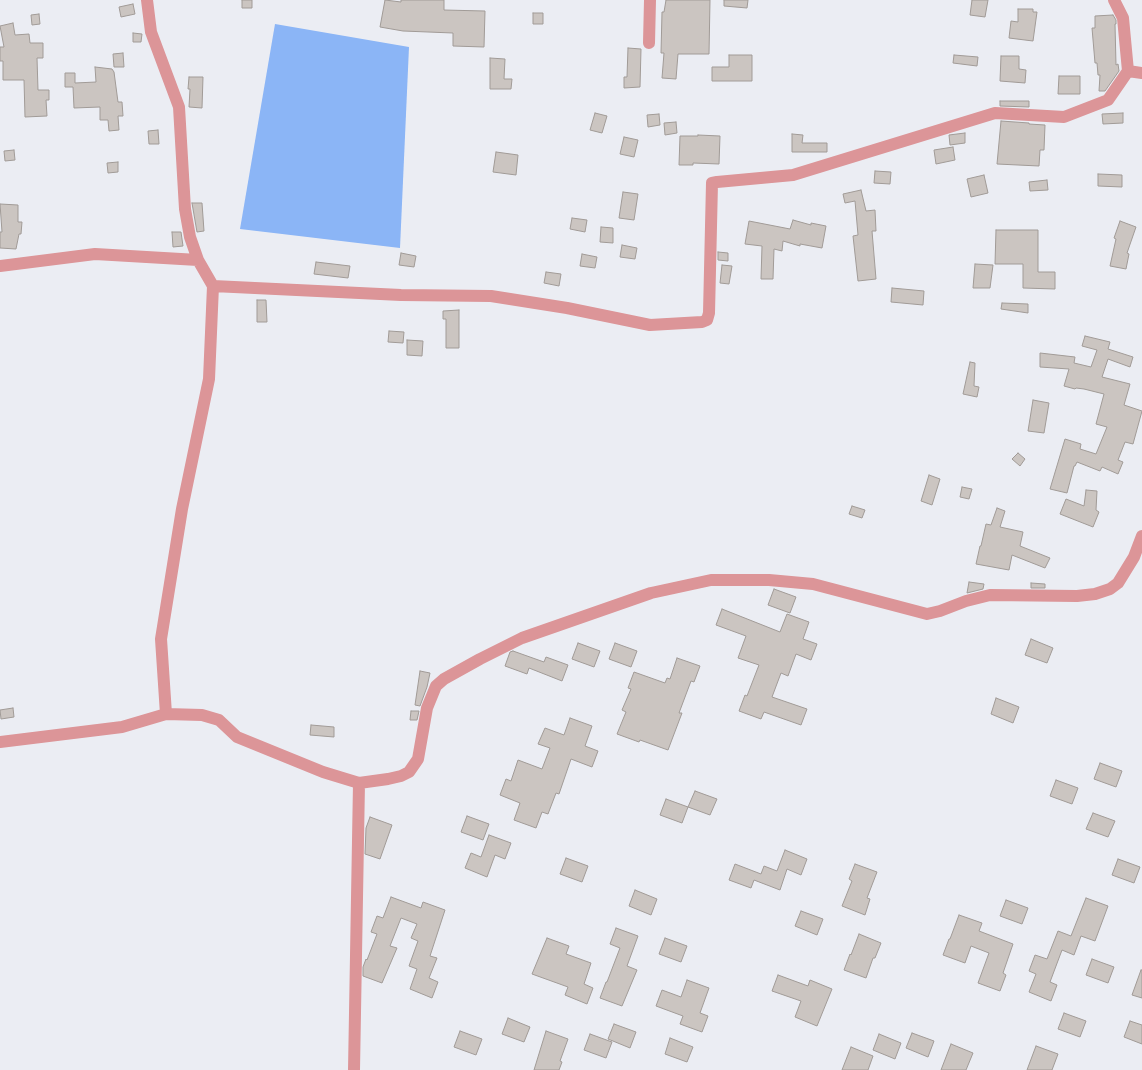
<!DOCTYPE html>
<style>
body{margin:0}
canvas{display:block;background:#ebedf3}
</style>
<canvas width="1142" height="1070"></canvas>
<script>
const ctx = document.querySelector('canvas').getContext('2d');
ctx.lineJoin = 'round';
function fillPath(path, color) {
  ctx.fillStyle = color;
  ctx.fill(path, 'evenodd');
}
function poly(rows) {
  const path = new Path2D();
  for (const r of rows) {
    path.moveTo(r[0], r[1]);
    for (let i = 2; i < r.length; i += 2) path.lineTo(r[i], r[i + 1]);
  }
  return path;
}
function strokePath(path, color, width, dash) {
  ctx.strokeStyle = color;
  ctx.lineWidth = width;
  ctx.lineCap = dash ? 'butt' : 'round';
  ctx.setLineDash(dash || []);
  ctx.stroke(path);
}
const water = poly([
 [275,24,409,47,400,248,240,229]
]);
const building = poly([
 [242,0,252,0,252,8,242,8,242,0],
 [385,0,401,2,401,0,444,0,444,10,485,11,484,47,453,46,453,33,403,31,380,27,385,0],
 [666,0,710,0,709,54,678,54,676,79,662,78,664,53,661,53,662,12,664,12,666,0],
 [724,0,748,0,747,8,724,6,724,0],
 [972,0,988,0,985,17,970,15,972,0],
 [133,4,135,14,121,17,119,7,133,4],
 [1018,9,1033,9,1033,12,1037,12,1033,41,1009,38,1011,21,1018,22,1018,9],
 [533,13,543,13,543,24,533,24,533,13],
 [39,14,40,24,32,25,31,15,39,14],
 [1113,15,1116,20,1116,24,1115,24,1116,65,1118,64,1119,71,1105,91,1099,91,1100,75,1098,75,1097,63,1095,63,1092,28,1095,28,1095,16,1113,15],
 [13,23,15,35,29,34,30,43,43,43,43,58,37,58,38,90,49,90,49,100,46,100,47,116,25,117,24,80,3,80,3,61,0,61,0,47,4,47,0,26,13,23],
 [133,33,142,34,141,42,133,42,133,33],
 [628,48,641,49,640,87,624,88,624,77,627,77,628,48],
 [123,53,124,67,114,67,113,54,123,53],
 [729,55,752,55,752,81,712,81,712,67,729,67,729,55],
 [954,55,978,57,977,66,953,63,954,55],
 [1001,56,1019,56,1019,69,1026,70,1025,83,1000,81,1001,56],
 [490,58,505,59,504,79,512,79,511,89,490,89,490,58],
 [95,67,112,69,114,72,118,102,122,102,123,116,118,116,119,130,109,131,108,120,100,120,100,107,74,108,73,87,65,87,65,73,75,73,75,83,96,82,95,67],
 [1059,76,1080,76,1080,94,1058,94,1059,76],
 [189,77,203,77,202,108,189,107,190,89,188,89,189,77],
 [1000,101,1029,101,1029,107,1000,106,1000,101],
 [595,113,607,116,602,133,590,130,595,113],
 [1123,113,1123,123,1103,124,1102,114,1123,113],
 [659,114,660,125,648,127,647,115,659,114],
 [1001,121,1029,123,1029,124,1045,125,1044,150,1040,150,1039,166,997,164,1001,121],
 [676,122,677,133,665,135,664,123,676,122],
 [158,130,159,144,149,144,148,131,158,130],
 [965,133,965,143,950,145,949,135,965,133],
 [792,134,803,135,802,143,827,143,827,152,792,152,792,134],
 [698,135,720,136,719,164,693,163,693,165,679,165,680,136,698,136,698,135],
 [624,137,638,140,634,157,620,154,624,137],
 [953,147,955,160,936,164,934,150,953,147],
 [14,150,15,160,5,161,4,151,14,150],
 [496,152,518,155,516,175,493,172,496,152],
 [118,162,118,172,108,173,107,163,118,162],
 [875,171,891,172,890,184,874,183,875,171],
 [1098,174,1122,175,1122,187,1098,186,1098,174],
 [984,175,988,193,971,197,967,179,984,175],
 [1047,180,1048,190,1030,191,1029,182,1047,180],
 [861,190,866,211,875,210,876,231,872,231,876,279,858,281,853,236,858,235,855,201,845,203,843,194,861,190],
 [623,192,638,194,634,220,619,218,623,192],
 [192,203,202,203,204,231,197,232,192,203],
 [0,204,18,205,18,222,22,222,21,234,19,234,16,249,0,248,0,232,2,232,0,204],
 [572,218,587,220,585,232,570,229,572,218],
 [793,220,811,225,811,223,826,226,822,248,800,244,800,246,783,241,782,251,774,249,773,279,761,279,762,246,745,244,749,221,790,229,793,220],
 [1120,221,1136,227,1127,253,1129,254,1126,269,1110,266,1116,239,1114,238,1120,221],
 [601,227,613,228,613,243,600,242,601,227],
 [996,230,1038,230,1038,272,1055,272,1055,289,1023,288,1023,264,995,264,996,230],
 [172,232,181,232,183,246,173,247,172,232],
 [622,245,637,248,635,259,620,257,622,245],
 [718,252,728,253,728,261,718,260,718,252],
 [401,253,416,256,414,267,399,265,401,253],
 [582,254,597,257,595,268,580,266,582,254],
 [316,262,350,266,348,278,314,274,316,262],
 [975,264,993,265,990,288,973,288,975,264],
 [722,265,732,266,729,284,720,283,722,265],
 [546,272,561,274,559,286,544,283,546,272],
 [892,288,924,291,923,305,891,302,892,288],
 [257,300,266,300,267,322,257,322,257,300],
 [1002,303,1028,304,1028,313,1001,309,1002,303],
 [459,310,459,348,446,348,446,319,443,319,443,311,459,310],
 [389,331,404,332,403,343,388,342,389,331],
 [1085,336,1110,342,1108,349,1133,357,1130,367,1108,359,1102,377,1130,384,1124,405,1142,411,1133,444,1125,442,1118,460,1123,462,1118,474,1102,467,1100,471,1077,462,1075,466,1074,466,1067,493,1050,489,1065,439,1081,444,1080,449,1096,454,1107,427,1096,424,1104,394,1084,389,1076,388,1075,389,1064,386,1069,369,1040,367,1040,353,1075,357,1074,363,1091,367,1097,350,1082,346,1085,336],
 [407,340,423,341,422,356,407,355,407,340],
 [970,362,975,363,974,386,979,387,977,397,963,394,970,362],
 [1033,400,1049,403,1044,433,1028,431,1033,400],
 [1018,453,1025,459,1020,466,1012,459,1018,453],
 [929,475,940,479,932,505,921,501,929,475],
 [962,487,972,489,969,499,960,497,962,487],
 [1086,490,1097,491,1096,510,1099,512,1093,527,1060,514,1066,499,1084,506,1086,490],
 [852,506,865,510,862,518,849,514,852,506],
 [997,508,1005,511,1000,527,1023,532,1020,546,1050,558,1045,568,1012,555,1009,570,976,564,980,546,981,546,986,524,991,525,997,508],
 [969,582,984,584,983,589,967,593,969,582],
 [1031,583,1045,584,1045,588,1031,588,1031,583],
 [774,589,796,597,790,613,768,605,774,589],
 [722,609,780,632,787,614,809,622,803,639,817,644,811,660,796,654,788,676,781,673,772,697,807,709,801,725,764,712,761,719,739,711,745,695,747,696,759,665,738,658,746,636,716,625,722,609],
 [1031,639,1053,648,1047,663,1025,655,1031,639],
 [578,643,600,651,594,667,572,659,578,643],
 [615,643,637,651,631,667,609,659,615,643],
 [513,651,544,662,546,657,568,665,562,681,529,668,527,674,505,666,510,652,513,651],
 [677,658,700,666,694,682,691,681,679,713,682,713,668,750,640,740,639,742,617,734,626,712,622,710,631,689,628,688,634,672,665,683,667,678,670,679,677,658],
 [420,671,430,673,427,687,420,706,415,705,420,671],
 [996,698,1019,707,1013,723,991,714,996,698],
 [13,708,14,717,1,719,0,710,13,708],
 [411,711,419,711,417,720,410,720,411,711],
 [570,718,592,726,585,746,598,751,592,767,571,759,559,794,556,793,548,814,542,812,536,828,514,820,520,803,500,795,506,779,511,781,518,760,542,769,550,748,538,744,545,728,564,735,570,718],
 [311,725,334,727,334,737,310,735,311,725],
 [1100,763,1122,771,1116,787,1094,779,1100,763],
 [1056,780,1078,788,1072,804,1050,796,1056,780],
 [695,791,717,799,710,815,688,807,695,791],
 [666,799,688,807,682,823,660,815,666,799],
 [1093,813,1115,821,1108,837,1086,829,1093,813],
 [467,816,489,824,483,840,461,832,467,816],
 [370,817,392,825,380,859,365,854,366,828,370,817],
 [489,835,511,843,505,859,495,855,487,877,465,868,471,853,481,857,489,835],
 [785,850,807,859,801,875,787,869,780,890,754,880,751,888,729,880,735,864,761,874,764,866,777,871,785,850],
 [566,858,588,866,582,882,560,874,566,858],
 [1118,859,1140,867,1134,883,1112,875,1118,859],
 [855,864,877,872,867,898,870,899,865,915,842,906,852,881,849,879,855,864],
 [635,890,657,899,651,915,629,906,635,890],
 [391,897,421,908,423,902,445,910,430,956,437,958,429,978,438,982,432,998,410,989,417,969,409,966,418,941,411,938,417,924,401,918,390,946,397,948,382,983,363,976,363,967,366,959,367,960,377,934,371,932,377,916,383,918,391,897],
 [1086,898,1108,906,1095,941,1081,936,1074,955,1062,950,1050,982,1057,985,1051,1001,1029,992,1036,974,1029,971,1035,955,1047,959,1058,931,1071,936,1086,898],
 [1006,900,1028,908,1022,924,1000,916,1006,900],
 [801,911,823,919,817,935,795,926,801,911],
 [959,915,982,923,979,931,1013,944,1003,973,1006,975,1000,991,978,983,989,953,971,946,965,963,943,955,949,939,950,939,959,915],
 [616,928,638,936,627,966,637,970,622,1006,600,998,606,982,607,982,620,948,610,944,616,928],
 [859,934,881,943,875,958,873,958,866,978,844,970,850,954,851,955,859,934],
 [547,938,569,946,566,954,591,963,584,984,593,988,587,1004,565,995,568,987,532,974,547,938],
 [665,938,687,946,681,962,659,954,665,938],
 [1092,959,1114,967,1108,983,1086,975,1092,959],
 [1141,970,1142,970,1142,998,1132,995,1141,970],
 [778,975,808,986,810,980,832,989,817,1026,795,1017,801,1001,772,991,778,975],
 [687,980,709,988,700,1013,708,1016,702,1032,680,1024,683,1016,656,1006,662,990,681,997,687,980],
 [1064,1013,1086,1021,1080,1037,1058,1029,1064,1013],
 [508,1018,530,1027,524,1042,502,1034,508,1018],
 [1130,1021,1142,1025,1142,1044,1124,1037,1130,1021],
 [614,1024,636,1032,630,1048,608,1039,614,1024],
 [460,1031,482,1039,476,1055,454,1047,460,1031],
 [546,1031,568,1039,560,1061,562,1062,559,1070,534,1070,546,1031],
 [912,1033,934,1041,928,1057,906,1048,912,1033],
 [590,1034,612,1042,606,1058,584,1050,590,1034],
 [879,1034,901,1043,895,1059,873,1050,879,1034],
 [670,1038,693,1047,687,1062,665,1054,670,1038],
 [951,1044,973,1053,966,1070,941,1070,951,1044],
 [1036,1046,1058,1054,1052,1070,1027,1070,1036,1046],
 [851,1047,873,1056,868,1070,842,1070,851,1047]
]);
const minor = poly([
 [147,0,151,32,179,107,185,209,190,237,198,260,213,286,209,379,182,509,161,639,166,714],
 [649,43,650,0],
 [1128,71,1142,73],
 [0,266,95,254,198,260],
 [213,286,401,295,491,296,567,308,650,325,702,322,707,320,709,313,712,183,717,182,793,175,995,113,1064,117,1108,100,1128,71,1123,18,1114,0],
 [0,742,122,727,166,714,202,715,219,720,237,737,323,772,359,783,388,779,401,776,409,772,418,759,427,708,436,686,444,679,480,659,522,638,651,593,711,580,769,580,813,584,927,614,940,611,966,601,990,595,1077,596,1095,594,1110,589,1118,583,1134,557,1142,536],
 [354,1070,359,783]
]);
fillPath(water, '#8bb5f6');
fillPath(building, '#cbc5c1');
strokePath(building, '#a19b97', 1);
strokePath(minor, '#dc9598', 12);
</script>
